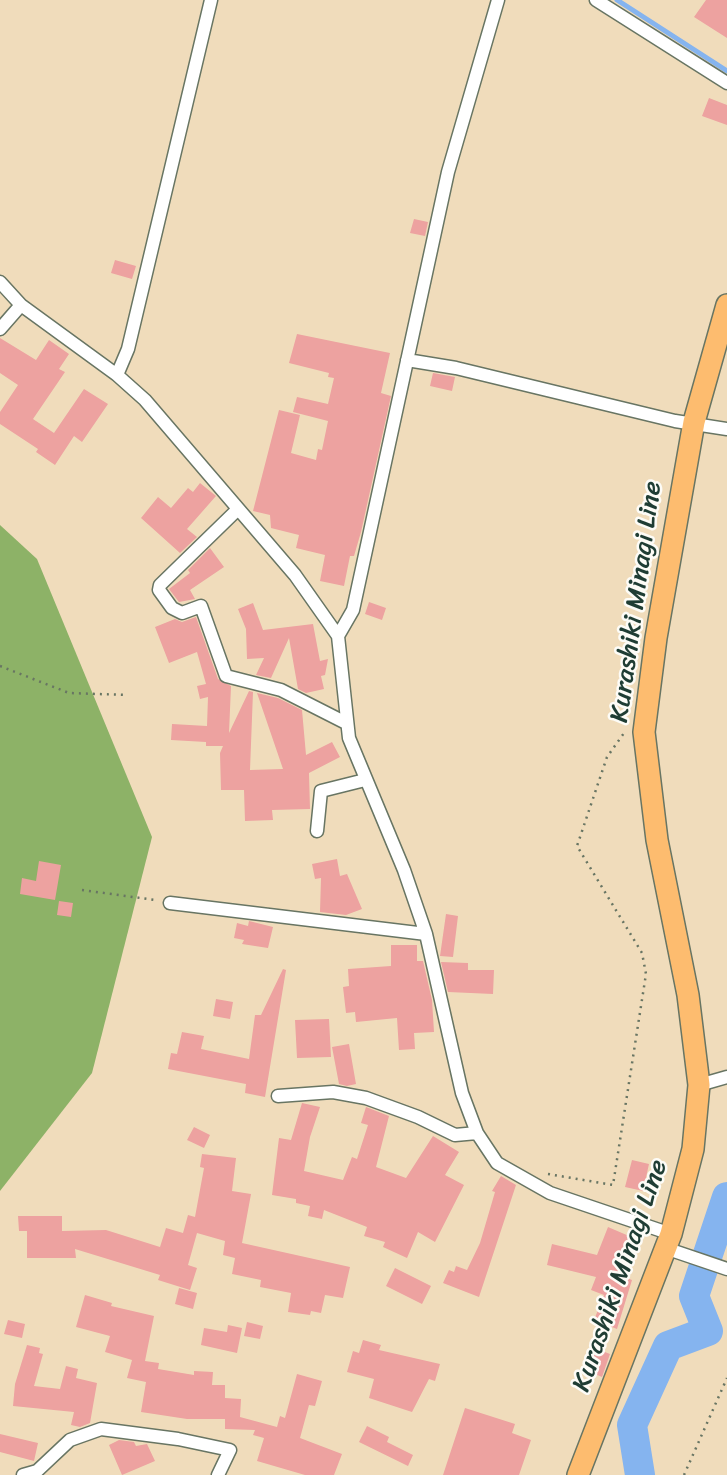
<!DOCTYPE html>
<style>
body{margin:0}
canvas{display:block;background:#f0dcbb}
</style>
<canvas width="727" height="1475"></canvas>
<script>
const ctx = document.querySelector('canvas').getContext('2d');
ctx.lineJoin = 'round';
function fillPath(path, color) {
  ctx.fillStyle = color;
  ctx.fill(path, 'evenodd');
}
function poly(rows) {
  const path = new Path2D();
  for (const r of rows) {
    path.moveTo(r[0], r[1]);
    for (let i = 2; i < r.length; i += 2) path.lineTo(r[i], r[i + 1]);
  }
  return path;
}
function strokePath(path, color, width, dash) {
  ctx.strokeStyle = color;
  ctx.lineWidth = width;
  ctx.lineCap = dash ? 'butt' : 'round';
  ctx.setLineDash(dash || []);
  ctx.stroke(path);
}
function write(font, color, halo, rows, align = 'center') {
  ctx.font = font + ' Sriracha,sans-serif';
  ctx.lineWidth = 5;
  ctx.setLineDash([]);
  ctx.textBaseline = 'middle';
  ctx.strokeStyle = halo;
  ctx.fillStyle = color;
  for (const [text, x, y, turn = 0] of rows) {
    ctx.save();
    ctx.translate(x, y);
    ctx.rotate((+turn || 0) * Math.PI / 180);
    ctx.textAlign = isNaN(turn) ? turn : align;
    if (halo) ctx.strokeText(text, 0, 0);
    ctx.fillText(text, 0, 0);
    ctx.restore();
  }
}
const forest = poly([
 [0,525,37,559,152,837,92,1073,0,1191]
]);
const stream = poly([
 [617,0,727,71]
]);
const river = poly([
 [640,1475,632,1425,668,1346,708,1331,694,1296,727,1197]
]);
const building = poly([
 [706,0,727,0,727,38,694,17],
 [709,98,727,105,727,125,702,116],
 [414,219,428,222,425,236,410,233],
 [115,260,136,266,132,279,111,273],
 [297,334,390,353,381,393,391,396,361,532,354,556,350,556,344,586,320,581,325,555,296,548,299,535,271,528,270,515,253,511,279,410,300,415,291,453,316,460,318,449,322,450,328,421,293,412,297,397,328,404,334,378,328,377,329,373,289,363],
 [0,338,36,360,49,340,69,354,59,369,65,372,33,419,54,433,84,389,108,404,82,442,74,436,55,465,36,452,38,449,0,424,0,412,18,385,0,373],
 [433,373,455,377,452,391,430,386],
 [200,483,216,496,187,529,197,537,180,553,141,518,158,497,171,508,188,488,193,492],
 [210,548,224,567,190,590,195,599,179,602,169,589,190,573,188,570],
 [369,602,386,608,382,620,365,614],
 [253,603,263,630,313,624,320,661,328,659,325,675,321,676,324,689,306,693,298,689,289,638,271,678,256,675,264,658,247,659,246,629,238,609],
 [196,617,218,679,231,686,229,733,249,691,253,692,250,770,283,769,257,693,278,698,302,710,306,755,332,742,340,757,309,773,310,809,272,810,273,820,245,821,244,790,221,790,220,753,223,746,206,746,206,742,171,740,172,724,207,726,208,697,200,699,197,686,206,684,197,652,169,663,155,627,175,619,182,622],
 [337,859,340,876,347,874,362,909,346,915,320,912,321,878,315,879,312,864],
 [39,861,61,865,55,900,20,894,22,878,36,881],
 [59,901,73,903,71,917,57,915],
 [446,914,458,916,453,957,440,956],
 [249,921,273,927,268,948,242,944,244,940,234,938,237,923,248,926],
 [391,945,417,945,417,961,423,961,432,1000,434,1032,414,1033,415,1049,399,1050,397,1018,356,1022,355,1012,346,1013,343,987,349,986,348,969,391,966],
 [441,962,468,963,468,970,494,970,493,994,448,992],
 [283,969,286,970,265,1097,245,1093,246,1084,168,1069,171,1053,177,1054,182,1032,204,1036,201,1049,249,1059,255,1015,261,1015],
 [216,999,233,1002,230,1019,213,1016],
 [329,1019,331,1057,297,1058,295,1020],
 [349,1044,356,1084,347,1086,339,1084,332,1047],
 [302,1103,320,1107,310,1137,304,1171,343,1180,352,1157,357,1159,368,1125,361,1123,366,1107,389,1116,376,1167,406,1178,433,1136,459,1152,445,1175,464,1185,435,1242,418,1232,407,1258,383,1247,385,1242,364,1236,367,1227,324,1210,322,1219,308,1216,310,1206,296,1203,296,1199,272,1195,279,1138,291,1140],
 [194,1127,210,1135,204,1148,187,1140],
 [202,1154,236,1158,232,1191,251,1194,242,1243,350,1267,343,1298,325,1295,321,1313,311,1311,310,1315,288,1312,291,1293,260,1287,261,1280,232,1274,235,1258,223,1255,225,1241,197,1233,188,1265,197,1268,190,1290,158,1280,160,1275,75,1249,76,1258,27,1258,27,1231,19,1231,18,1216,62,1216,62,1231,106,1230,160,1247,166,1228,183,1233,188,1215,195,1217,204,1168,200,1167],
 [632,1160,649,1164,643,1191,625,1187],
 [501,1176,516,1185,479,1297,443,1283,449,1270,454,1272,456,1266,467,1270,480,1243,495,1192,492,1191],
 [608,1227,636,1239,621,1276,632,1280,617,1329,594,1320,604,1295,591,1290,596,1277,547,1265,552,1244,597,1255],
 [395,1268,431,1286,422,1304,386,1286],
 [179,1288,197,1293,193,1309,175,1304],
 [85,1295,112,1303,111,1306,154,1316,145,1361,159,1363,158,1369,194,1375,194,1371,213,1372,212,1385,225,1385,225,1398,241,1399,240,1417,277,1427,280,1416,285,1418,297,1374,322,1381,315,1406,309,1405,300,1438,342,1454,334,1475,305,1475,257,1461,264,1438,253,1435,255,1430,225,1429,225,1419,187,1419,141,1412,146,1382,127,1378,132,1360,105,1352,110,1336,76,1327],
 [8,1320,25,1324,22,1338,4,1334],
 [247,1322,263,1326,260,1339,244,1336],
 [228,1325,242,1328,237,1353,201,1345,204,1328,227,1332],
 [363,1340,381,1345,379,1350,440,1364,435,1381,429,1379,412,1412,369,1398,374,1379,347,1372,353,1351,359,1353],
 [27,1345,40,1348,39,1353,43,1354,34,1386,60,1389,66,1366,78,1369,76,1378,97,1383,90,1423,80,1427,71,1425,74,1412,13,1406,15,1384],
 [592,1347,610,1354,602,1377,583,1369],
 [465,1408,515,1424,512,1433,531,1440,519,1475,443,1475],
 [367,1426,389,1437,387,1442,413,1455,408,1466,359,1442],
 [0,1434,38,1443,34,1461,0,1452],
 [119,1440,134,1442,136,1446,147,1444,155,1461,122,1475,109,1445]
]);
const path = poly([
 [0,666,69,693,127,695],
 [82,890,155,900],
 [548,1174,613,1185,646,974,642,953,577,846,607,757,624,733],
 [684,1475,727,1378]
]);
const minor = poly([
 [596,0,727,83],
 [0,282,21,305,117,375,145,400,295,575,338,636,349,738,404,870,426,934,462,1093,477,1133,497,1163,550,1193,671,1234],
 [0,329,21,305],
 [407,360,456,368,675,421,727,429],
 [117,375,128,349,211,0],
 [237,510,160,585,159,590,172,608,182,613,201,606,226,676,281,690,346,723],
 [338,636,353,610,448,172,498,0],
 [317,831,321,791,365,780],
 [170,903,426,934],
 [699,1085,727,1077],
 [278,1096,333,1092,366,1098,418,1117,455,1135,477,1133],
 [665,1248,727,1269],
 [23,1475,37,1471,70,1440,101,1429,178,1439,230,1450,218,1475]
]);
const primary = poly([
 [578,1475,671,1234,693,1149,699,1085,688,995,657,840,644,732,656,638,694,422,727,305]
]);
const streetNames = [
 ["Kurashiki Minagi Line",637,602,-82],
 ["Kurashiki Minagi Line",621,1276,-71]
];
fillPath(forest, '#8db267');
strokePath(stream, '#85b4ef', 5);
strokePath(river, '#85b4ef', 30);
fillPath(building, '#eda2a0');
strokePath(minor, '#687563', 15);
strokePath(primary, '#687563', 24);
strokePath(path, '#687563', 2.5, [2, 5]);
strokePath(minor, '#fff', 12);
strokePath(primary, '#fdbc6f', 21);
write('26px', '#1f3d34', '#fdfcf7', streetNames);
</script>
